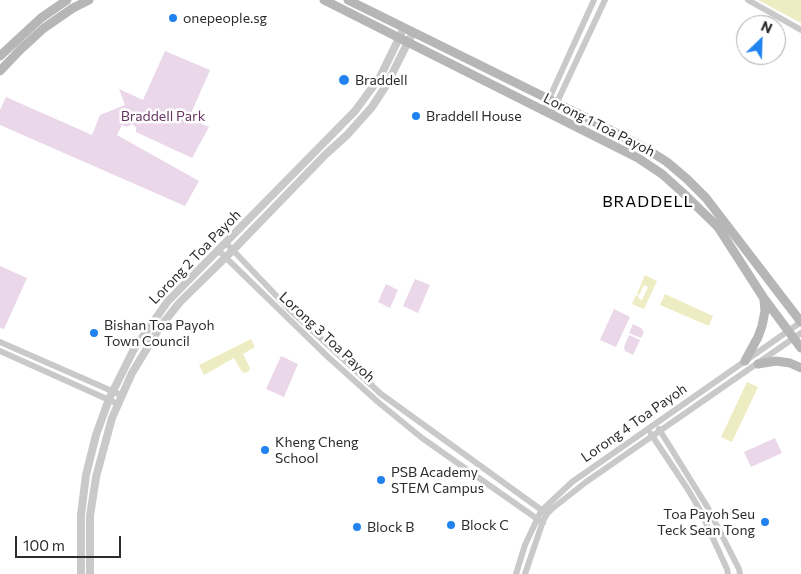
<!DOCTYPE html>
<style>
body{margin:0}
#map{position:relative;width:801px;height:574px;overflow:hidden;background:#fff;font-family:Commissioner,sans-serif}
canvas{display:block}
.north{position:absolute;left:736px;top:15px;width:50px;height:50px;box-sizing:border-box;background:#fff;border:1px solid #ababab;border-radius:50%;rotate:24deg;font-size:14px;font-weight:700;line-height:20px;text-align:center;color:#2c2c2c}
.north::after{content:'';display:block;margin:auto;width:18px;height:22px;background:#2083f0;clip-path:polygon(50% 0,100% 100%,50% 72%,0 100%)}
.scale{position:absolute;left:15px;top:536px;width:106px;height:22px;box-sizing:border-box;border:2px solid #2c2c2c;border-top:0;padding-left:6px;font-size:15px;line-height:18px;white-space:nowrap;color:#2c2c2c;-webkit-text-stroke:4px #fff;paint-order:stroke}
</style>
<div id="map">
<canvas width="801" height="574"></canvas>
<div class="north">N</div>
<div class="scale">100 m</div>
</div>
<script>
const ctx = document.querySelector('canvas').getContext('2d');
ctx.lineJoin = 'round';
function fillPath(path, color) {
  ctx.fillStyle = color;
  ctx.fill(path, 'evenodd');
}
function poly(rows) {
  const path = new Path2D();
  for (const r of rows) {
    path.moveTo(r[0], r[1]);
    for (let i = 2; i < r.length; i += 2) path.lineTo(r[i], r[i + 1]);
  }
  return path;
}
function strokePath(path, color, width, dash) {
  ctx.strokeStyle = color;
  ctx.lineWidth = width;
  ctx.lineCap = dash ? 'butt' : 'round';
  ctx.setLineDash(dash || []);
  ctx.stroke(path);
}
function write(font, color, halo, rows, align = 'center') {
  ctx.font = font + ' Commissioner,sans-serif';
  ctx.lineWidth = 5;
  ctx.setLineDash([]);
  ctx.textBaseline = 'middle';
  ctx.strokeStyle = halo;
  ctx.fillStyle = color;
  for (const [text, x, y, turn = 0] of rows) {
    ctx.save();
    ctx.translate(x, y);
    ctx.rotate((+turn || 0) * Math.PI / 180);
    ctx.textAlign = isNaN(turn) ? turn : align;
    if (halo) ctx.strokeText(text, 0, 0);
    ctx.fillText(text, 0, 0);
    ctx.restore();
  }
}
const green = poly([
 [165,51,210,70,189,118,209,127,192,158,136,132,136,127,132,124,127,127,122,125,117,135,199,181,185,206,0,125,0,110,6,97,92,135,100,115,125,105,119,89,143,100],
 [0,266,27,278,4,329,0,328],
 [415,279,430,285,418,313,403,306],
 [386,284,398,290,390,308,378,302],
 [614,309,630,317,616,347,600,340],
 [633,324,641,328,644,332,641,338,629,333],
 [629,335,640,340,633,355,625,351,624,347],
 [281,356,298,364,284,397,266,389],
 [775,438,782,453,751,467,744,452]
]);
const water = poly([
 [758,0,801,0,801,23],
 [645,275,657,281,644,309,632,304,636,295,639,296,638,298,642,300,648,287,644,285,639,295,637,294],
 [665,294,713,316,709,326,660,305],
 [251,339,255,347,243,354,250,368,249,371,245,373,242,372,234,358,204,375,199,365],
 [747,382,758,387,732,442,721,437]
]);
const minor = poly([
 [748,0,801,30],
 [543,112,594,0],
 [551,115,605,0],
 [226,243,289,309,381,394,547,514],
 [218,250,327,356,378,402,422,438,543,523],
 [0,342,121,395],
 [0,351,118,404],
 [659,429,708,508,739,569,740,574],
 [651,434,687,488,700,510,727,569,728,574],
 [516,574,525,545,541,511,572,482,801,322],
 [525,574,543,521,547,514,553,508,586,482,801,333]
]);
const tertiary = poly([
 [81,574,81,515,86,475,96,435,109,399,134,349,168,301,355,111,380,77,404,28],
 [90,574,90,516,96,477,112,418,132,373,160,327,180,302,233,250,325,155,347,135,372,107,387,84,413,32]
]);
const secondary = poly([
 [324,0,638,158,662,174,682,192,718,227,763,297,801,348],
 [348,0,591,120,645,148,667,162,687,179,706,198,801,322],
 [0,56,41,18,67,0],
 [0,71,20,50,44,28,73,8,89,0],
 [745,361,758,337,762,326,765,311,764,300],
 [758,364,776,361,790,363,801,368]
]);
const markers = [
 [173,18,5,"#2083f0"],
 [344,80,6,"#2083f0"],
 [416,116,5,"#2083f0"],
 [94,333,5,"#2083f0"],
 [265,450,5,"#2083f0"],
 [381,480,5,"#2083f0"],
 [765,522,5,"#2083f0"],
 [451,525,5,"#2083f0"],
 [357,527,5,"#2083f0"]
];
const poiNames = [
 ["onepeople.sg",183,18],
 ["Braddell",355,80],
 ["Braddell House",426,116],
 ["Bishan Toa Payoh",104,325],
 ["Town Council",104,341],
 ["Kheng Cheng",275,442],
 ["School",275,458],
 ["PSB Academy",391,472],
 ["STEM Campus",391,488],
 ["Toa Payoh Seu",755,514,"right"],
 ["Teck Sean Tong",755,530,"right"],
 ["Block C",461,525],
 ["Block B",367,527]
];
const parkNames = [
 ["Braddell Park",163,116]
];
const streetNames = [
 ["Lorong 1 Toa Payoh",599,125,27],
 ["Lorong 2 Toa Payoh",195,257,-46],
 ["Lorong 3 Toa Payoh",327,337,43],
 ["Lorong 4 Toa Payoh",634,423,-35]
];
const quarterNames = [
 ["BRADDELL",648,202]
];
fillPath(green, '#ebd7ea');
fillPath(water, '#edecc2');
strokePath(minor, '#c9c9c9', 6);
strokePath(tertiary, '#c9c9c9', 8);
strokePath(secondary, '#b6b6b6', 9);
for (const [x, y, r, color] of markers) {
  const dot = new Path2D();
  dot.arc(x, y, r, 0, 2 * Math.PI);
  ctx.fillStyle = color;
  ctx.fill(dot);
  strokePath(dot, '#fff', 2);
}
write('14px', '#2c2c2c', '#fff', poiNames, 'left');
write('14px', '#693763', '#fff', parkNames);
write('14px', '#2c2c2c', '#fff', streetNames);
ctx.letterSpacing = '1px';
write('16px', '#000', '#fff', quarterNames);
ctx.letterSpacing = '0px';
</script>
